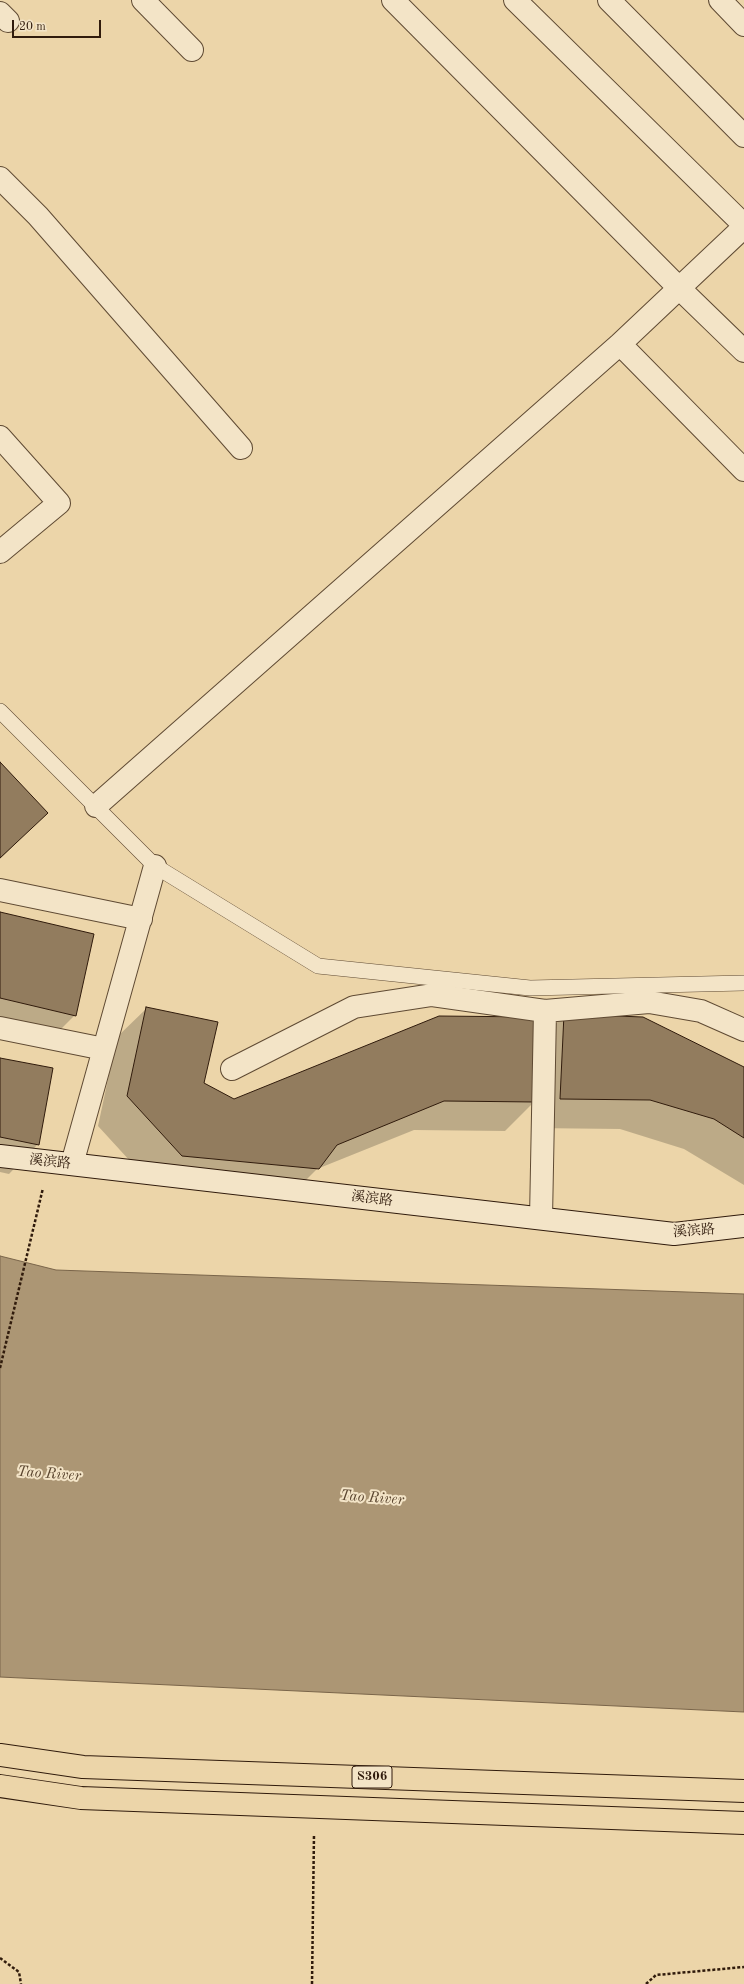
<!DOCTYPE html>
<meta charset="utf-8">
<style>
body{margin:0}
#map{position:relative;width:744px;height:1984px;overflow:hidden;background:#ecd5a9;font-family:"Old Standard TT",serif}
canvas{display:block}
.scale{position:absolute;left:12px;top:20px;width:89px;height:18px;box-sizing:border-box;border:2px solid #301b0c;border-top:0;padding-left:5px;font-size:12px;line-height:14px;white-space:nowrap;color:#301b0c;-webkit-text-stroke:3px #f3e4c7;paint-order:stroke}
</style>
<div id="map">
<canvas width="744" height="1984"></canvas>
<div class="scale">20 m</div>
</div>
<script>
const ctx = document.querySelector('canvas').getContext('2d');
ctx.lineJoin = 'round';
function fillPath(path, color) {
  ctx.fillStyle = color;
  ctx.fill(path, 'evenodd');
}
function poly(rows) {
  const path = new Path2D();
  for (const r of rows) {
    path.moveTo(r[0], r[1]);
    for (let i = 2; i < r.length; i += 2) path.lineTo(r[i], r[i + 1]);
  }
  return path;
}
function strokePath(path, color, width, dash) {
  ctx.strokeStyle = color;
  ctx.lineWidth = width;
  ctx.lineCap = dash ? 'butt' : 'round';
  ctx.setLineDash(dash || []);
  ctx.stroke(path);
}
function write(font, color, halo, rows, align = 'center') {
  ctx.font = font + ' "Old Standard TT","Noto Serif SC",serif';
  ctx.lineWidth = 4;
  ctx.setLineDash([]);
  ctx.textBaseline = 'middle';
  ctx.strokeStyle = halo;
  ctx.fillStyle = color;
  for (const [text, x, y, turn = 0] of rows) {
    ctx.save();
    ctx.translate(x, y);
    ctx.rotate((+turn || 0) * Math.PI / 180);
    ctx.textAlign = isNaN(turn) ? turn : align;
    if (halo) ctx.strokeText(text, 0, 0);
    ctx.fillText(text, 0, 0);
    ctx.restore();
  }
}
const water = poly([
 [0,1256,56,1270,744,1294,744,1712,0,1677,0,1256]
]);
const shadow = poly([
 [0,764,47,813,0,859],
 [0,913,75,1015,45,1045,0,1034],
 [147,1008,203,1084,234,1100,535,1045,564,1015,744,1069,744,1185,684,1149,620,1129,531,1128,532,1104,505,1131,414,1130,317,1169,288,1198,152,1185,98,1126,117,1037],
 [0,1059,38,1144,9,1174,0,1172]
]);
const building = poly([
 [0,762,48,813,0,858,0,762],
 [0,912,94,934,76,1016,0,998,0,912],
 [146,1007,218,1022,204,1083,234,1099,439,1016,536,1017,535,1102,444,1101,337,1145,319,1169,182,1156,127,1096,146,1007],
 [564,1014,643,1017,744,1067,744,1138,714,1119,650,1100,560,1099,564,1014],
 [0,1058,53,1068,39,1145,0,1137,0,1058]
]);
const path = poly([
 [0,1368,43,1188],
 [0,1958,19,1972,21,1984],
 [312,1984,314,1834],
 [646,1984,656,1975,744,1967]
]);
const lane = poly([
 [0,711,155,866,318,966,530,988,744,983]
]);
const street = poly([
 [143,0,192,50],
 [393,0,679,288,744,351],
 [515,0,744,225],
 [609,0,744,136],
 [720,0,744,25],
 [0,13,8,21],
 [0,178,38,216,241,448],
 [620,344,744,470],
 [0,437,59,503,0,552],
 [96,806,620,344,744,227],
 [0,890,141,919],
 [0,1028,104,1049],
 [232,1069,354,1007,432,995,545,1011,649,1002,701,1011,744,1030],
 [72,1164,155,866],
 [541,1218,545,1011]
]);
const secondary = poly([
 [0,1156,674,1234,744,1226]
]);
const primary = poly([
 [0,1755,83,1767,744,1791],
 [0,1786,81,1798,744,1823]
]);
const shields = [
 [372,1777,40]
];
const shieldNames = [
 ["S306",372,1777]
];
const streetNames = [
 ["溪滨路",50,1162,6],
 ["溪滨路",372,1199,7],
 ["溪滨路",694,1231,-4]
];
const waterNames = [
 ["Tao River",49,1474,4],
 ["Tao River",372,1498,4]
];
fillPath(water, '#ac9674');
strokePath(water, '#7a654a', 1);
fillPath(shadow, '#0003');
fillPath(building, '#927c5e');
strokePath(building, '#301b0c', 1);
strokePath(lane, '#5f4a33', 16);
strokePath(street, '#5f4a33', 24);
strokePath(secondary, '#301b0c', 24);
strokePath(primary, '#301b0c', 24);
strokePath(path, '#301b0c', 2.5, [3, 2]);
strokePath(lane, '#f3e4c7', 15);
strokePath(street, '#f3e4c7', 22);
strokePath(secondary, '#f3e4c7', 22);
strokePath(primary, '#ecd5a9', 22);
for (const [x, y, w] of shields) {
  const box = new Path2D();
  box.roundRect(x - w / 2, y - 11, w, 22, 3);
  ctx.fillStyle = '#f3e4c7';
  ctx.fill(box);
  strokePath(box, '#301b0c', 1);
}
write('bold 13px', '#301b0c', null, shieldNames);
write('14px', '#301b0c', '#f3e4c7', streetNames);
write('italic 15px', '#5b4630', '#f3e4c7', waterNames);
</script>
